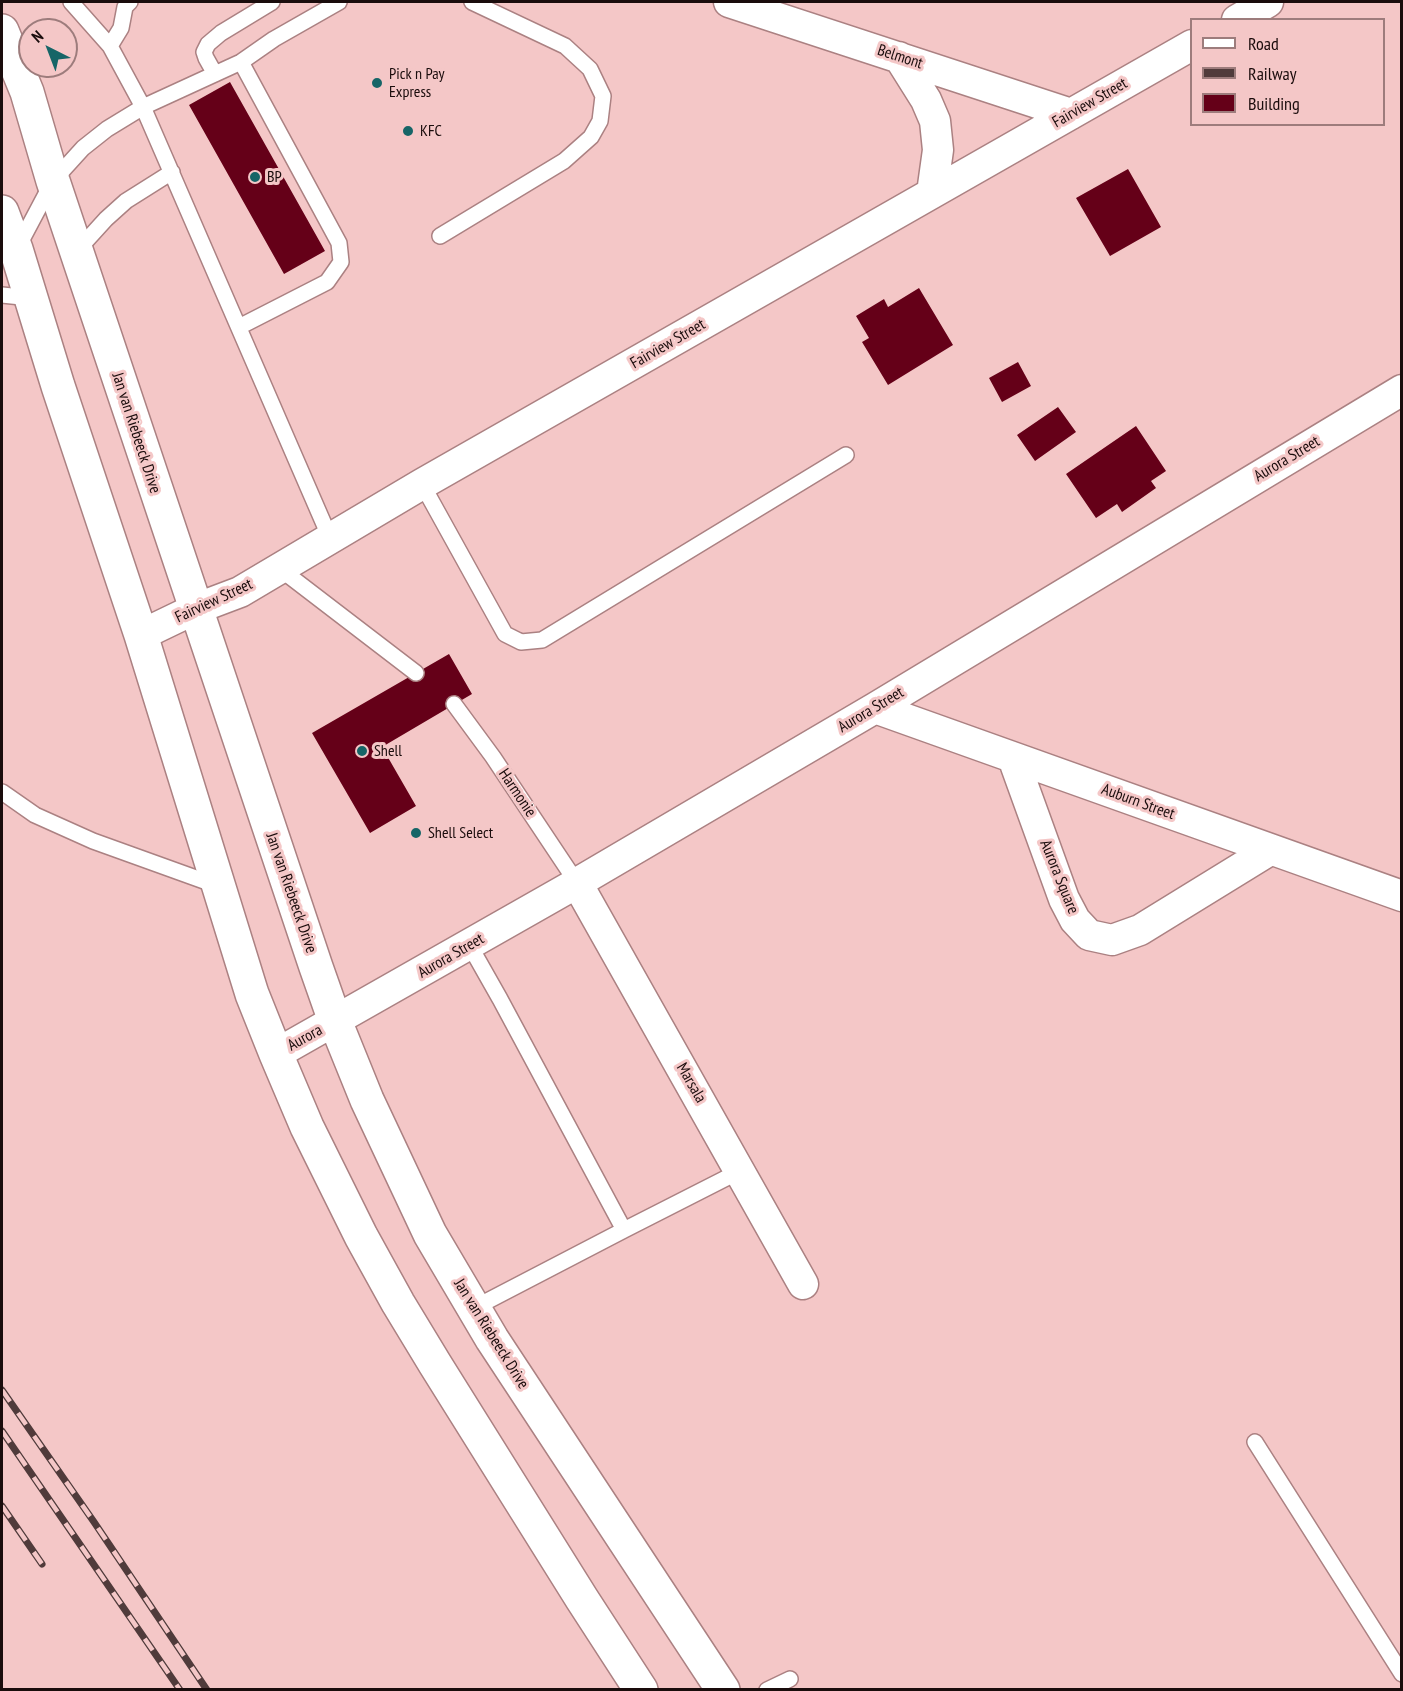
<!DOCTYPE html>
<style>
body{margin:0}
#map{position:relative;width:1403px;height:1691px;overflow:hidden;background:#f4c7c7;font-family:"PT Sans Narrow",sans-serif}
canvas{display:block}
.frame{position:absolute;inset:0;border:3px solid #1a0c0c;pointer-events:none}
.legend{position:absolute;left:1190px;top:18px;width:195px;height:108px;box-sizing:border-box;background:#f4c7c7;border:2px solid #9d7c7c;margin:0;padding:8px 10px;list-style:none;font-size:18px;color:#1a0c0c}
.legend li{display:flex;align-items:center;gap:12px;height:30px}
.legend b{width:30px;border:2px solid #9d7c7c}
.north{position:absolute;left:18px;top:18px;width:60px;height:60px;box-sizing:border-box;background:#f4c7c7;border:2px solid #9d7c7c;border-radius:50%;rotate:318deg;font-size:16px;font-weight:700;line-height:24px;text-align:center;color:#1a0c0c}
.north::after{content:'';display:block;margin:auto;width:21px;height:27px;background:#166567;clip-path:polygon(50% 0,100% 100%,50% 72%,0 100%)}
</style>
<div id="map">
<canvas width="1403" height="1691"></canvas>
<div class="frame"></div>
<ul class="legend">
<li><b style="height:8px;background:#fff"></b>Road</li>
<li><b style="height:8px;background:#503b3b"></b>Railway</li>
<li><b style="height:16px;background:#650018"></b>Building</li>
</ul>
<div class="north">N</div>
</div>
<script>
const ctx = document.querySelector('canvas').getContext('2d');
ctx.lineJoin = 'round';
function fillPath(path, color) {
  ctx.fillStyle = color;
  ctx.fill(path, 'evenodd');
}
function poly(rows) {
  const path = new Path2D();
  for (const r of rows) {
    path.moveTo(r[0], r[1]);
    for (let i = 2; i < r.length; i += 2) path.lineTo(r[i], r[i + 1]);
  }
  return path;
}
function strokePath(path, color, width, dash) {
  ctx.strokeStyle = color;
  ctx.lineWidth = width;
  ctx.lineCap = dash ? 'butt' : 'round';
  ctx.setLineDash(dash || []);
  ctx.stroke(path);
}
function write(font, color, halo, rows, align = 'center') {
  ctx.font = font + ' "PT Sans Narrow",sans-serif';
  ctx.lineWidth = 6;
  ctx.setLineDash([]);
  ctx.textBaseline = 'middle';
  ctx.strokeStyle = halo;
  ctx.fillStyle = color;
  for (const [text, x, y, turn = 0] of rows) {
    ctx.save();
    ctx.translate(x, y);
    ctx.rotate((+turn || 0) * Math.PI / 180);
    ctx.textAlign = isNaN(turn) ? turn : align;
    if (halo) ctx.strokeText(text, 0, 0);
    ctx.fillText(text, 0, 0);
    ctx.restore();
  }
}
const building = poly([
 [230,82,325,251,284,274,189,105],
 [1128,169,1161,227,1110,256,1076,198],
 [919,288,953,345,888,385,862,342,869,338,856,316,884,299,888,307],
 [1018,362,1031,386,1002,402,989,378],
 [1058,407,1076,432,1035,461,1017,435],
 [1136,426,1166,471,1151,481,1156,488,1122,512,1117,504,1096,518,1066,474],
 [449,654,472,694,382,747,416,806,370,833,312,733]
]);
const service = poly([
 [71,2,110,46,143,107,330,538],
 [110,46,121,28,125,7,130,2],
 [215,74,206,58,204,52,208,44,221,33,272,2],
 [440,236,564,161,591,137,600,121,603,96,590,69,565,46,472,2],
 [18,247,53,181,83,148,107,129,143,107,241,62,274,39,339,2],
 [76,252,106,219,126,201,172,172],
 [2,295,31,298],
 [239,327,327,282,341,262,339,243,241,62],
 [422,484,505,634,521,642,542,640,846,455],
 [279,568,416,673],
 [454,704,493,757,577,883],
 [2,792,35,815,93,841,218,886],
 [470,946,500,999,624,1230],
 [474,1308,624,1230,740,1171],
 [1255,1442,1402,1674],
 [767,1690,790,1679]
]);
const minor = poly([
 [729,2,1071,114],
 [1237,20,1268,2],
 [899,57,926,100,935,121,938,150,932,193],
 [141,635,195,609,240,592,422,484,1192,45],
 [875,708,1402,896],
 [1013,758,1064,899,1075,920,1089,935,1112,940,1140,930,1270,850],
 [577,883,803,1284],
 [276,1054,577,883,875,708,1402,390]
]);
const secondary = poly([
 [2,31,27,92,53,181,316,967,335,1021,367,1100,430,1234,492,1339,723,1690],
 [2,212,16,249,58,386,141,635,252,994,276,1054,307,1127,361,1236,398,1303,435,1364,582,1599,641,1690]
]);
const rail = poly([
 [2,1390,94,1522,207,1690],
 [2,1431,180,1690],
 [2,1506,42,1564]
]);
const markers = [
 [377,83,6,"#166567"],
 [408,131,6,"#166567"],
 [255,177,6,"#166567"],
 [362,751,6,"#166567"],
 [416,833,6,"#166567"]
];
const streetNames = [
 ["Belmont",900,57,18],
 ["Fairview Street",1090,103,-30],
 ["Fairview Street",668,344,-30],
 ["Jan van Riebeeck Drive",136,433,72],
 ["Aurora Street",1287,459,-31],
 ["Fairview Street",214,601,-25],
 ["Aurora Street",871,710,-31],
 ["Harmonie",517,793,56],
 ["Auburn Street",1138,802,20],
 ["Aurora Square",1059,877,68],
 ["Jan van Riebeeck Drive",291,893,71],
 ["Aurora Street",451,956,-30],
 ["Aurora",305,1038,-29],
 ["Marsala",691,1083,60],
 ["Jan van Riebeeck Drive",491,1334,58]
];
const poiNames = [
 ["Pick n Pay",389,74],
 ["Express",389,92],
 ["KFC",420,131],
 ["BP",267,177],
 ["Shell",374,751],
 ["Shell Select",428,833]
];
fillPath(building, '#650018');
strokePath(service, '#ab8182', 18);
strokePath(minor, '#ab8182', 33);
strokePath(secondary, '#ab8182', 36);
strokePath(service, '#fff', 15);
strokePath(minor, '#fff', 30);
strokePath(secondary, '#fff', 33);
strokePath(rail, '#503b3b', 7);
strokePath(rail, '#f4c7c7', 4.5, [14]);
for (const [x, y, r, color] of markers) {
  const dot = new Path2D();
  dot.arc(x, y, r, 0, 2 * Math.PI);
  ctx.fillStyle = color;
  ctx.fill(dot);
  strokePath(dot, '#f4c7c7', 2);
}
write('16px', '#1a0c0c', '#f4c7c7', streetNames);
write('16px', '#1a0c0c', '#f4c7c7', poiNames, 'left');
</script>
